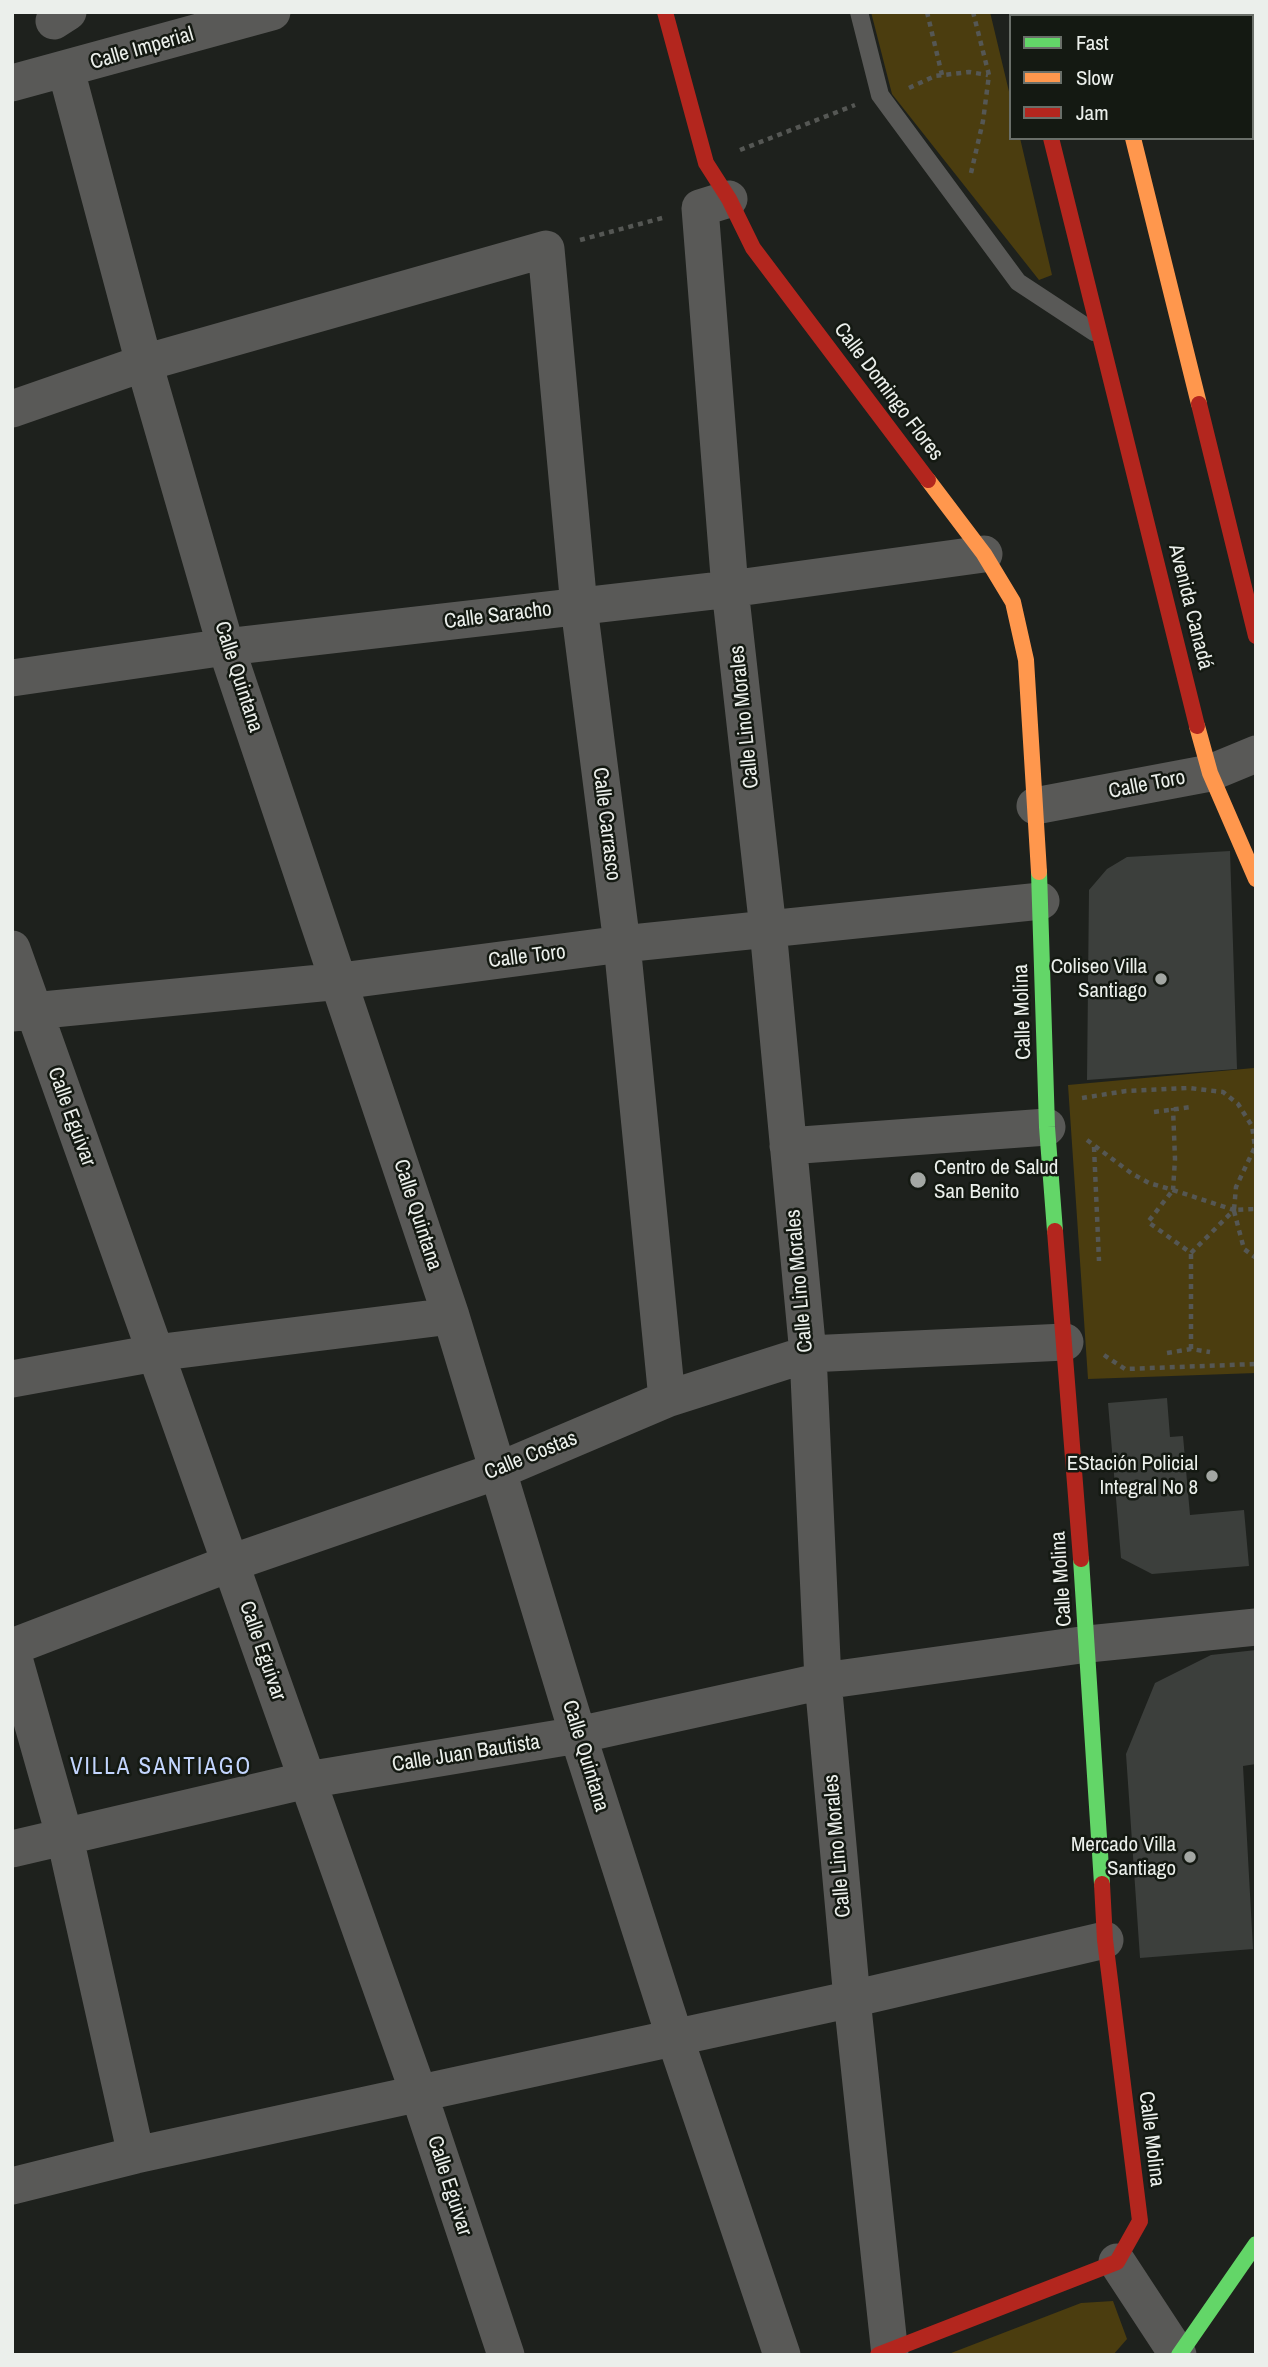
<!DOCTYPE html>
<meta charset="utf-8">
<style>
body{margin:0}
#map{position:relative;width:1268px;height:2367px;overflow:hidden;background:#1e211d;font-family:"Archivo Narrow",sans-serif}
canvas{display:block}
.frame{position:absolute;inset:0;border:14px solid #ebefeb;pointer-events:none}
.legend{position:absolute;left:1009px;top:14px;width:245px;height:126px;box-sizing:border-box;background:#141912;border:2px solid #6a6f69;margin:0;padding:9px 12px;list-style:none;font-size:21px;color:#ebefeb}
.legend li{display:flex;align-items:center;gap:14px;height:35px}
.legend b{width:35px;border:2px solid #6a6f69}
</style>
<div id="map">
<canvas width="1268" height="2367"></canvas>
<div class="frame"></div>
<ul class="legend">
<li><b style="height:9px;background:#63d668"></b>Fast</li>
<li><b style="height:9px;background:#ff974d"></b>Slow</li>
<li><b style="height:9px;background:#b3261e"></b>Jam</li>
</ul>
</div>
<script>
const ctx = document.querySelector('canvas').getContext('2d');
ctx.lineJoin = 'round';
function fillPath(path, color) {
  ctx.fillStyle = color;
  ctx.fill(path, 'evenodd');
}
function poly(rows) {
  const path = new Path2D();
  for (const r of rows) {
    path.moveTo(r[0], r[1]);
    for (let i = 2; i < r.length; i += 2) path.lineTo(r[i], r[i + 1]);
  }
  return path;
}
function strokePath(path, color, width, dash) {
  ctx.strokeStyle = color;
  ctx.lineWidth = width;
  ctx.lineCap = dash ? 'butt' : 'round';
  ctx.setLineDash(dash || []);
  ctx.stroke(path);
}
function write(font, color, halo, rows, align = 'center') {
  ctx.font = font + ' "Archivo Narrow",sans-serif';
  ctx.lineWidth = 5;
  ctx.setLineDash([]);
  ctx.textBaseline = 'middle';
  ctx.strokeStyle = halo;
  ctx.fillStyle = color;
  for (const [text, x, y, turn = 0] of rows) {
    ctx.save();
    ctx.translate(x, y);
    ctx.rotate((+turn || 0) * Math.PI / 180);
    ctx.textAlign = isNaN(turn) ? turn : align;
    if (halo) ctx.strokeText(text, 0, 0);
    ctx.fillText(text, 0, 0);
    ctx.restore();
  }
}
const green = poly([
 [871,12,990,12,1011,100,1011,138,1020,138,1052,275,1039,280,892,94],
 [1254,1068,1256,1373,1088,1379,1068,1085],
 [1113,2301,1127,2339,1113,2355,946,2355,1081,2303]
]);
const building = poly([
 [1230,851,1237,1069,1087,1080,1089,890,1107,869,1127,857],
 [1167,1398,1170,1437,1183,1436,1190,1515,1244,1510,1249,1566,1152,1574,1121,1558,1108,1403],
 [1256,1650,1256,1764,1243,1766,1253,1949,1140,1958,1126,1754,1155,1683,1211,1655]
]);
const path = poly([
 [927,12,942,75],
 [909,88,935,76,969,72,988,75],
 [740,150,855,105],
 [971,173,983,121,989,75,973,12],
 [580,240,666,217],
 [1082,1098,1126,1091,1189,1088,1223,1092,1238,1104,1252,1126,1255,1147,1236,1187,1234,1210,1256,1209],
 [1154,1112,1191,1107],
 [1087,1140,1131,1173,1149,1183,1173,1190,1175,1159,1173,1108],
 [1094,1147,1099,1261],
 [1173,1190,1234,1210,1191,1253,1148,1222,1173,1190],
 [1234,1211,1244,1249,1256,1258],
 [1191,1349,1191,1253],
 [1167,1353,1191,1349,1210,1352],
 [1104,1355,1125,1369,1256,1364]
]);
const lane = poly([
 [859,12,880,95,891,110,1018,282,1094,332]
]);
const street = poly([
 [54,21,68,12],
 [66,70,144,363,226,647,451,1316,578,1735,675,2038,782,2355],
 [12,83,272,12],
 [729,199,700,208,730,589,768,929,808,1354,823,1681,852,1999,890,2355],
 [12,409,144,363,546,249,579,607,622,944,667,1399],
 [12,678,226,647,730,589,984,554],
 [1035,806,1210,773,1256,754],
 [12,949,419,2094,506,2355],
 [12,1013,341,981,622,944,1041,901],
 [788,1146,1047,1127],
 [12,1379,155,1353,451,1316],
 [12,1647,231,1563,500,1470,667,1399,808,1354,1065,1342],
 [12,1651,65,1838,136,2155],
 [12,1849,307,1780,578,1735,823,1681,1088,1644,1256,1627],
 [12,2186,136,2155,852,1999,1105,1940],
 [1117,2262,1178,2355]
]);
const fast = poly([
 [1039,872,1047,1127,1055,1231],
 [1081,1559,1102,1884],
 [1179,2355,1256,2244]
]);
const slow = poly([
 [1019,12,1020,16],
 [1102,12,1102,16],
 [1133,138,1199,404],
 [928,480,984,554,1013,602,1026,660,1039,872],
 [1197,726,1210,773,1256,879]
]);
const jam = poly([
 [665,12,706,163,729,199,753,248,928,480],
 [1051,138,1197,726],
 [1199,404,1256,636],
 [1055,1231,1081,1559],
 [878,2355,1117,2262,1140,2221,1105,1940,1102,1884]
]);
const markers = [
 [1161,979,7,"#a3a7a3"],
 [918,1180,9,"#a3a7a3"],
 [1212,1476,7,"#a3a7a3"],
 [1190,1857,7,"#a3a7a3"]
];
const streetNames = [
 ["Calle Imperial",142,49,-16],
 ["Calle Domingo Flores",888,392,53],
 ["Avenida Canadá",1190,607,76],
 ["Calle Saracho",498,616,-7],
 ["Calle Quintana",238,677,72],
 ["Calle Lino Morales",745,717,-96],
 ["Calle Toro",1147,785,-11],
 ["Calle Carrasco",606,824,83],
 ["Calle Toro",527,957,-7],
 ["Calle Molina",1023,1012,-92],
 ["Calle Eguivar",71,1117,70],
 ["Calle Quintana",417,1215,72],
 ["Calle Lino Morales",800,1281,-95],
 ["Calle Costas",531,1456,-22],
 ["Calle Molina",1062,1579,-94],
 ["Calle Eguivar",262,1651,71],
 ["Calle Juan Bautista",466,1754,-9],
 ["Calle Quintana",585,1756,73],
 ["Calle Lino Morales",838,1846,-95],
 ["Calle Molina",1151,2139,83],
 ["Calle Eguivar",449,2186,72]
];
const poiNames = [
 ["Coliseo Villa",1147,967],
 ["Santiago",1147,991],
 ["Centro de Salud",934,1168,"left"],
 ["San Benito",934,1192,"left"],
 ["EStación Policial",1198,1464],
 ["Integral No 8",1198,1488],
 ["Mercado Villa",1176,1845],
 ["Santiago",1176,1869]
];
const neighbourhoodNames = [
 ["VILLA SANTIAGO",161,1768]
];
fillPath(green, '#4b3d0f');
fillPath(building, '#3c3f3c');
strokePath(path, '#555754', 4.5, [5, 5]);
strokePath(lane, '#595957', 18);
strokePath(street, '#595957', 37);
strokePath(fast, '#63d668', 16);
strokePath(slow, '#ff974d', 16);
strokePath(jam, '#b3261e', 16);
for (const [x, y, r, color] of markers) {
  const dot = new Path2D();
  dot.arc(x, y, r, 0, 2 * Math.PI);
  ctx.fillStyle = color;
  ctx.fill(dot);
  strokePath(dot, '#141912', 2.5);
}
write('21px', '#ebefeb', '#141912', streetNames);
write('21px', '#ebefeb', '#141912', poiNames, 'right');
ctx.letterSpacing = '2px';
write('23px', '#c3d5fe', '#141912', neighbourhoodNames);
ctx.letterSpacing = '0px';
</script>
